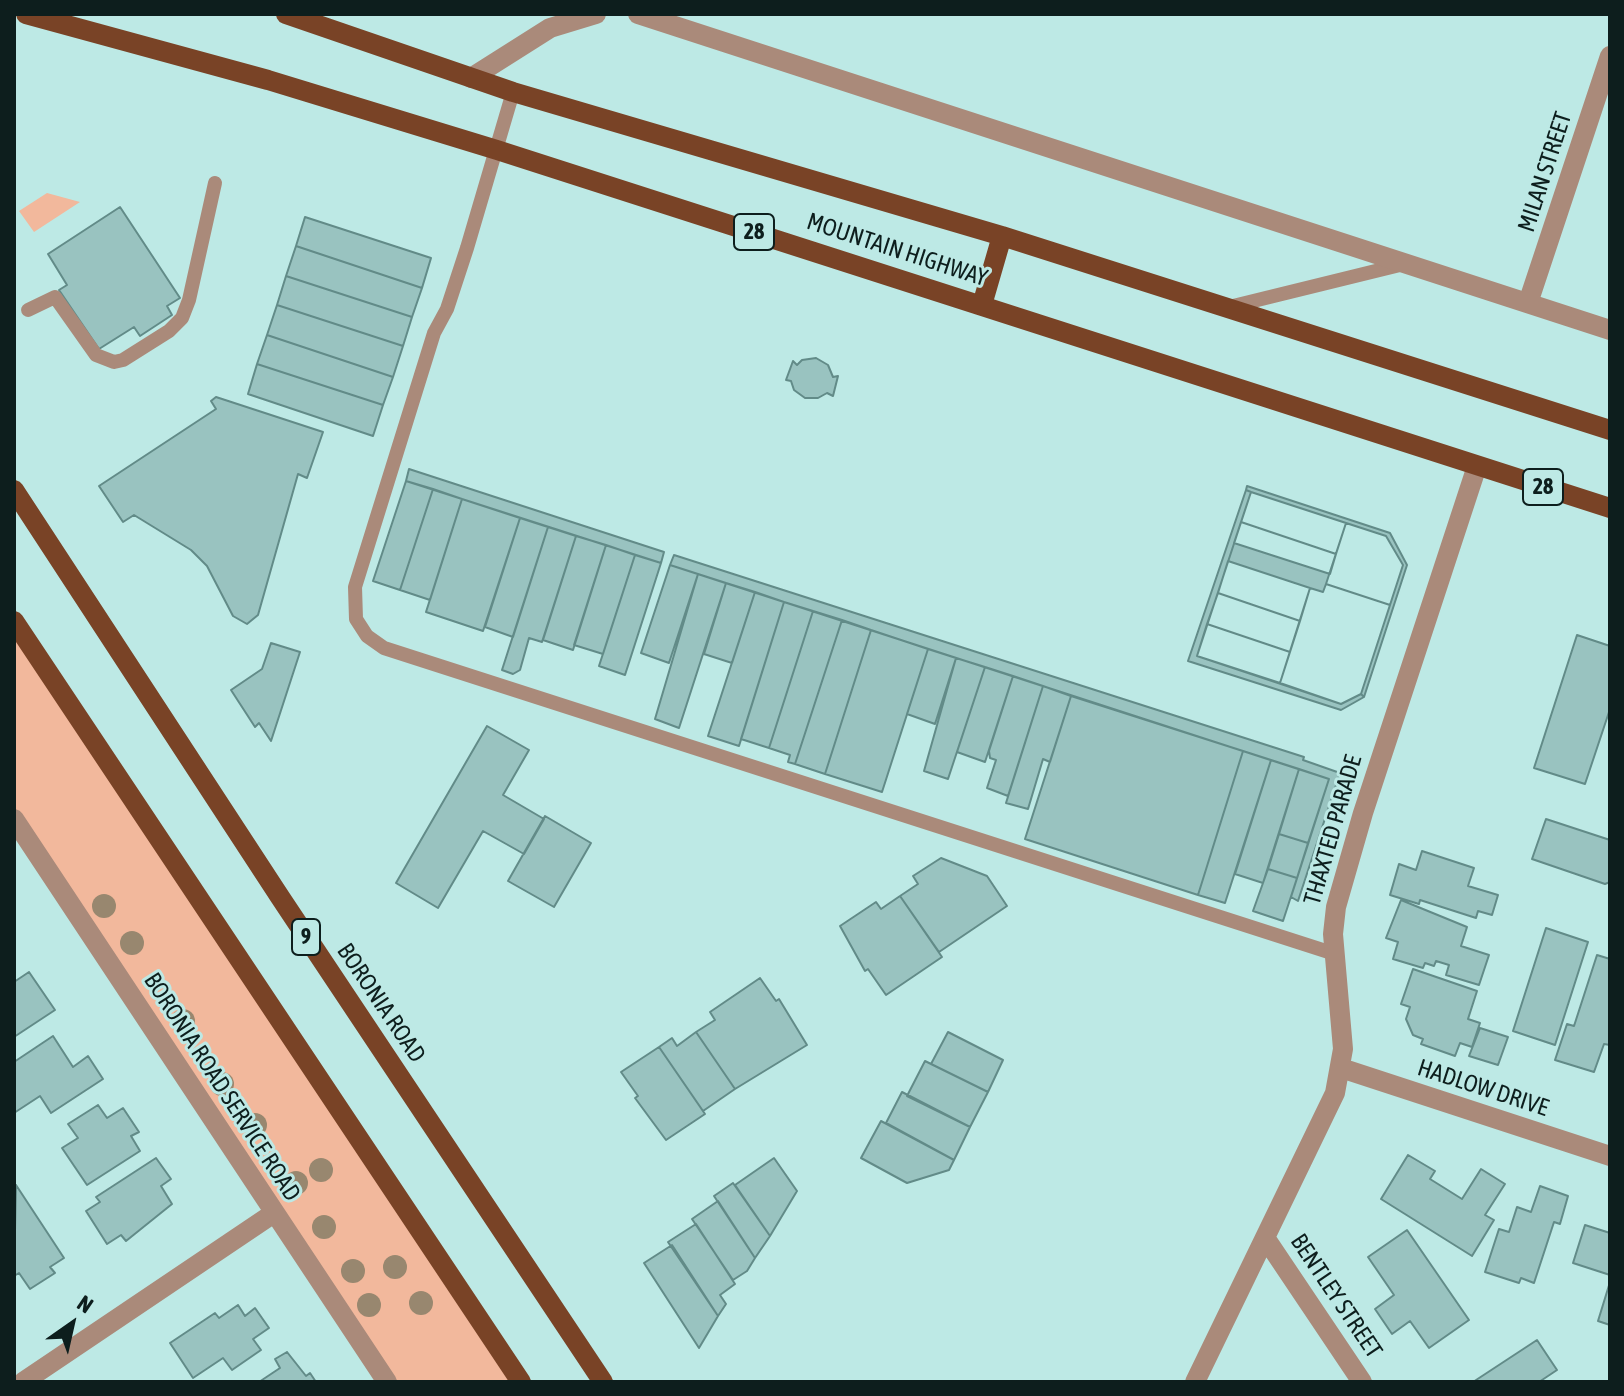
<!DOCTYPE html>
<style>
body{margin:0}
#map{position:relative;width:1624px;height:1396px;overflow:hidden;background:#bde9e5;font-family:"Asap Condensed",sans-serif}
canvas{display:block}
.frame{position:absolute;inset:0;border:16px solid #0d1e1d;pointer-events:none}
.north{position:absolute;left:32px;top:1284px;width:80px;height:80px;-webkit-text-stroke:6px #bde9e5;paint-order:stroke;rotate:34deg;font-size:22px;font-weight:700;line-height:32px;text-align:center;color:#0d1e1d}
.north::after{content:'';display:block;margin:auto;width:28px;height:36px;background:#0d1e1d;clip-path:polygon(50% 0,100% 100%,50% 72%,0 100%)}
</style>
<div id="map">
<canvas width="1624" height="1396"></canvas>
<div class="frame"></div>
<div class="north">N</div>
</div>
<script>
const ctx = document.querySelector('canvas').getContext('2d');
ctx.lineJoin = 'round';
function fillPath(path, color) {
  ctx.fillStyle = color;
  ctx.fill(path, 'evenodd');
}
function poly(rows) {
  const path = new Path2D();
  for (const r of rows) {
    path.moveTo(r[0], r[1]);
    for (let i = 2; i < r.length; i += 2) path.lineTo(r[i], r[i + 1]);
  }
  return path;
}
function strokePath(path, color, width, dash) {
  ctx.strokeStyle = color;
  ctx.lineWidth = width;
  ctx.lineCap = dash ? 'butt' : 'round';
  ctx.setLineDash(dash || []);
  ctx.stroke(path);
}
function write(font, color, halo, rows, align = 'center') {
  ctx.font = font + ' "Asap Condensed",sans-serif';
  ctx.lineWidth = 6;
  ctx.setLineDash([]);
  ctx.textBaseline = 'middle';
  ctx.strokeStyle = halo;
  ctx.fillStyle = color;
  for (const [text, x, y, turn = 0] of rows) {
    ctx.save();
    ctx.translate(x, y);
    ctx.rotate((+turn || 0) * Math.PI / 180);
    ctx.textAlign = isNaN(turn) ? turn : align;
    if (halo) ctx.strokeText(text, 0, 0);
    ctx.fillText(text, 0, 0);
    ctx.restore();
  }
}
const green = poly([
 [47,193,80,202,34,232,19,211],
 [14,621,521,1382,387,1382,14,819]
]);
const building = poly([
 [120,207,180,298,167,306,172,315,140,336,134,327,99,349,59,290,67,285,48,254,120,207],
 [305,217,431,258,422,288,296,246,305,217],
 [296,246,422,288,412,317,286,276,296,246],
 [286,276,412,317,403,346,277,305,286,276],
 [277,305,403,346,393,377,267,335,277,305],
 [267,335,393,377,383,405,257,364,267,335],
 [816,358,828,365,833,377,838,376,833,396,827,393,818,398,805,398,794,390,791,381,786,380,793,361,797,365,802,360,816,358],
 [257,364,383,405,373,436,248,394,257,364],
 [216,397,323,432,307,478,298,474,258,615,247,624,233,616,207,566,191,550,134,515,123,522,99,486,216,409,211,401,216,397],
 [409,469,664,552,661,563,406,481,409,469],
 [406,481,433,489,400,590,373,581,406,481],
 [1247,486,1390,533,1407,565,1364,697,1361,694,1403,565,1386,536,1251,492,1246,490,1247,486],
 [433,489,462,499,430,600,400,590,433,489],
 [1246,490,1251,492,1197,656,1341,704,1361,694,1364,697,1341,710,1188,661,1246,490],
 [1251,492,1346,523,1336,554,1241,522,1251,492],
 [1251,492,1386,536,1403,565,1361,694,1341,704,1197,656,1251,492],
 [462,499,520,518,483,631,426,612,462,499],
 [520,518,548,527,513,637,485,627,520,518],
 [1241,522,1336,554,1330,574,1234,543,1241,522],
 [1346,523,1386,536,1403,565,1390,605,1326,584,1346,523],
 [548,527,576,536,542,642,529,638,520,670,513,674,502,670,548,527],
 [576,536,606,545,573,650,543,640,576,536],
 [606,545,635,555,603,654,574,645,606,545],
 [635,555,661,563,625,675,599,666,635,555],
 [674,555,1304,757,1303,760,1340,773,1298,901,1291,897,1329,779,670,565,674,555],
 [1228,561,1310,588,1300,621,1218,593,1228,561],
 [670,565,698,574,669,663,641,653,670,565],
 [698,574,726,583,679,728,655,719,698,574],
 [726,583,755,592,732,663,704,654,726,583],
 [1326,584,1390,605,1361,694,1341,704,1280,683,1310,588,1323,592,1326,584],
 [755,592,784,602,739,746,708,736,755,592],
 [1218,593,1300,621,1290,652,1207,624,1218,593],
 [784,602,813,611,769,748,741,739,784,602],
 [813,611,842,620,795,764,788,762,790,755,769,748,813,611],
 [842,620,871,630,825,774,795,764,842,620],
 [1207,624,1290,652,1280,683,1197,656,1207,624],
 [871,630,928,649,882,792,825,774,871,630],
 [1577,635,1610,646,1610,709,1585,784,1534,768,1577,635],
 [271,643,300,652,271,741,259,723,255,727,231,690,262,669,271,643],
 [928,649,956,658,935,724,907,714,928,649],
 [956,658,985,667,948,779,924,771,956,658],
 [985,667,1013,676,985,762,957,752,985,667],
 [1013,676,1043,686,1008,796,987,788,996,760,990,758,989,751,1013,676],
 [1043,686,1071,696,1050,762,1043,759,1028,809,1006,803,1043,686],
 [1071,696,1243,751,1198,895,1025,839,1071,696],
 [487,726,529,750,503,795,544,819,524,854,483,831,438,908,396,883,487,726],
 [1243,751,1271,760,1225,903,1198,895,1243,751],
 [1271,760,1299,769,1263,883,1235,874,1271,760],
 [1299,769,1329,779,1308,843,1279,834,1299,769],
 [545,816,591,843,554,907,508,881,545,816],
 [1546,819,1610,840,1610,882,1605,884,1532,859,1546,819],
 [1279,834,1308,843,1297,878,1268,869,1279,834],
 [1422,851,1474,868,1468,886,1498,895,1492,915,1478,911,1476,918,1420,900,1419,904,1390,895,1399,864,1416,870,1422,851],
 [941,858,987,876,1007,906,939,952,900,896,918,884,913,876,941,858],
 [1268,869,1297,878,1283,921,1253,911,1268,869],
 [900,896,942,957,886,995,868,969,865,971,840,926,876,902,881,909,900,896],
 [1401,900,1467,927,1461,946,1489,955,1479,985,1446,975,1449,965,1436,961,1434,966,1425,963,1423,968,1393,959,1398,942,1386,938,1401,900],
 [1546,928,1588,942,1555,1045,1513,1031,1546,928],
 [1597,955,1610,959,1610,1045,1604,1044,1594,1072,1555,1060,1567,1024,1574,1026,1597,955],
 [1413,969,1477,991,1468,1019,1480,1023,1472,1047,1460,1043,1455,1056,1421,1044,1423,1039,1413,1035,1406,1019,1410,1007,1401,1004,1413,969],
 [29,972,55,1010,14,1037,14,982,29,972],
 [760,978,776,1001,779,999,807,1045,735,1089,696,1032,715,1020,710,1012,760,978],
 [1480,1028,1508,1037,1498,1065,1469,1056,1480,1028],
 [696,1032,735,1089,703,1111,659,1047,672,1038,677,1046,696,1032],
 [948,1032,1003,1060,988,1092,931,1064,948,1032],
 [53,1036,73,1067,88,1056,103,1079,51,1113,40,1096,14,1113,14,1062,53,1036],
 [659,1047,705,1114,666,1140,635,1098,638,1096,621,1072,659,1047],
 [925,1061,988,1092,970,1127,907,1096,925,1061],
 [902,1092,970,1127,954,1160,886,1123,902,1092],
 [98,1105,107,1118,123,1108,139,1132,131,1136,140,1151,87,1185,62,1148,78,1138,68,1124,98,1105],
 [881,1121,954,1160,949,1170,907,1183,861,1158,881,1121],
 [1408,1155,1435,1171,1430,1179,1462,1199,1481,1169,1505,1184,1485,1215,1494,1220,1472,1256,1381,1199,1408,1155],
 [156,1158,171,1179,161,1186,172,1204,126,1241,121,1235,107,1244,86,1211,100,1202,96,1197,156,1158],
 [774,1158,797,1191,770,1236,735,1185,774,1158],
 [733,1183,770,1236,755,1258,714,1196,733,1183],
 [16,1185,64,1258,50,1267,55,1273,30,1289,19,1273,14,1276,16,1185],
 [1540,1186,1568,1196,1560,1224,1554,1222,1534,1283,1521,1278,1519,1283,1485,1272,1499,1229,1509,1232,1517,1207,1531,1212,1540,1186],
 [718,1201,755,1258,747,1271,733,1280,692,1219,718,1201],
 [696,1224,735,1284,720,1295,726,1304,718,1316,668,1242,696,1224],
 [1585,1225,1610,1233,1610,1275,1573,1263,1585,1225],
 [1407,1230,1469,1320,1429,1348,1410,1321,1392,1334,1375,1309,1394,1295,1368,1257,1407,1230],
 [672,1245,718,1316,699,1348,644,1263,672,1245],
 [1610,1282,1610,1325,1598,1321,1610,1282],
 [238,1305,245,1316,255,1308,269,1328,253,1339,261,1350,232,1370,223,1358,193,1378,170,1343,215,1313,219,1318,238,1305],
 [1537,1340,1557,1370,1539,1382,1473,1382,1537,1340],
 [287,1352,306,1376,310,1373,316,1382,259,1382,280,1368,275,1359,287,1352]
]);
const service = poly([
 [513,92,467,248,447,309,434,333,355,587,356,619,367,636,384,648,1335,954],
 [1229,307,1404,264],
 [28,310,55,297,96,355,114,362,123,360,169,331,182,318,189,300,215,183]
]);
const minor = poly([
 [638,14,1610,330],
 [471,78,550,28,596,14],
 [1528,303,1610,56],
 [14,819,387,1382],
 [1341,1068,1610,1156],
 [1266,1239,1362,1382],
 [23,1382,274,1213],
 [1195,1382,1335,1093,1343,1049,1333,934,1336,907,1363,813,1477,466]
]);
const primary = poly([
 [26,14,268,80,497,150,1610,508],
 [286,14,513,92,1002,236,1610,430],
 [982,305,1002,236],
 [14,490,280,897,603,1382],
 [14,621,521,1382]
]);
const trees = [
 [104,906],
 [132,943],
 [183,1021],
 [222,1084],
 [255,1125],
 [321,1170],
 [296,1183],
 [324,1227],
 [395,1267],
 [353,1271],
 [421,1303],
 [369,1305]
];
const shields = [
 [754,232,40],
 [1543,487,40],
 [306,937,28]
];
const shieldNames = [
 ["28",754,232],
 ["28",1543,487],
 ["9",306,937]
];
const streetNames = [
 ["MILAN STREET",1545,172,-72],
 ["MOUNTAIN HIGHWAY",897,250,18],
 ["THAXTED PARADE",1333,830,-74],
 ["BORONIA ROAD",381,1003,56],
 ["BORONIA ROAD SERVICE ROAD",222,1087,57],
 ["HADLOW DRIVE",1483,1088,18],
 ["BENTLEY STREET",1336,1296,56]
];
fillPath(green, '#f2b89c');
fillPath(building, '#99c3c0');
strokePath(building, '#628b88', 2);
strokePath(service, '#aa8a7a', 14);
strokePath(minor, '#aa8a7a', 20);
strokePath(primary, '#794326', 20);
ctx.fillStyle = '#98876f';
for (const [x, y] of trees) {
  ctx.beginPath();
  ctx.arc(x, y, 12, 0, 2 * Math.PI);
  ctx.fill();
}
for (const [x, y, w] of shields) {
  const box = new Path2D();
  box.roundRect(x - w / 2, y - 18, w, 36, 6);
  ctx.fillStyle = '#bde9e5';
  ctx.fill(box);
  strokePath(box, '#0d1e1d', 2);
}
write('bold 22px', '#0d1e1d', null, shieldNames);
write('24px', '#0d1e1d', '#bde9e5', streetNames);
</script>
